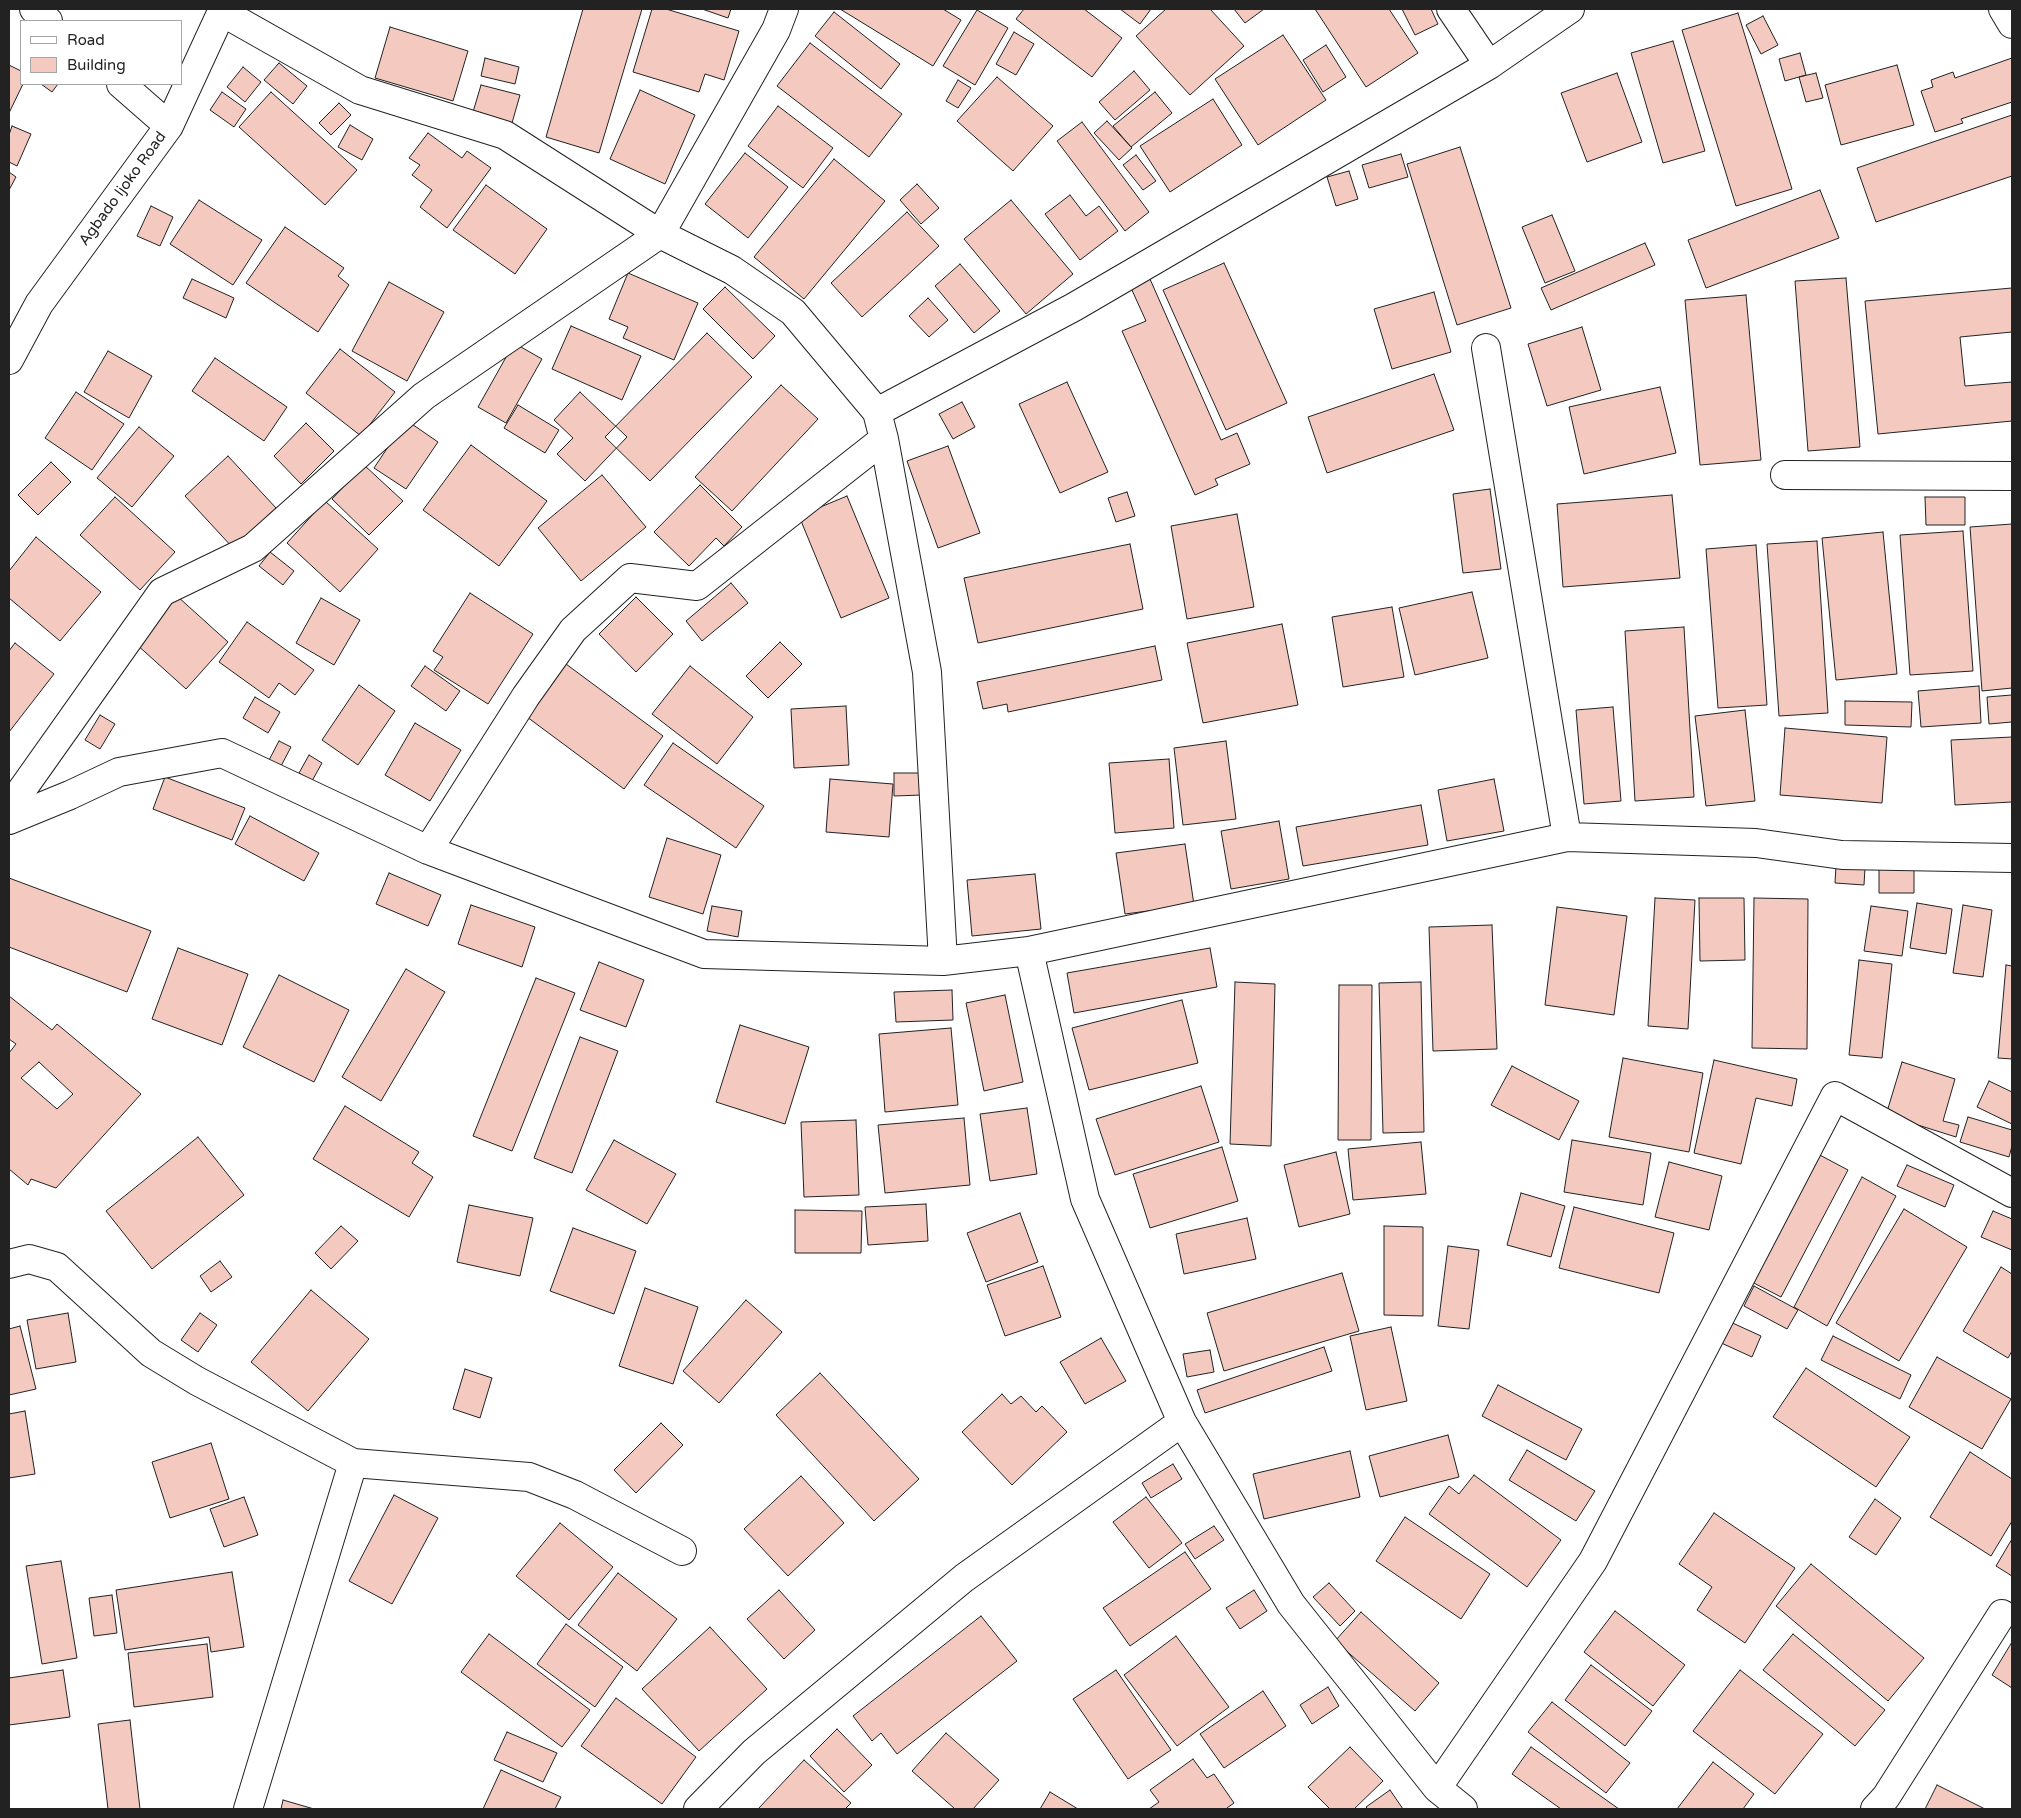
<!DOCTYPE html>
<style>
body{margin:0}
#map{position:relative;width:2021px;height:1818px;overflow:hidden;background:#fff;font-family:"Varela Round",sans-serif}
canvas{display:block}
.frame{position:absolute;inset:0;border:10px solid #222;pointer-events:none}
.legend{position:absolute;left:20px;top:20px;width:162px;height:65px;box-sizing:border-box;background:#fff;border:1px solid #a7a7a7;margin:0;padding:6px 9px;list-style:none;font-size:15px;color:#222}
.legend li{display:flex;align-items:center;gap:10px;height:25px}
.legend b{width:25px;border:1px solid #a7a7a7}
</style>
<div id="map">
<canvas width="2021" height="1818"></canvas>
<div class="frame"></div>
<ul class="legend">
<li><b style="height:6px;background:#fff"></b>Road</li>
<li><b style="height:14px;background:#f3c9c0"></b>Building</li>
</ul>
</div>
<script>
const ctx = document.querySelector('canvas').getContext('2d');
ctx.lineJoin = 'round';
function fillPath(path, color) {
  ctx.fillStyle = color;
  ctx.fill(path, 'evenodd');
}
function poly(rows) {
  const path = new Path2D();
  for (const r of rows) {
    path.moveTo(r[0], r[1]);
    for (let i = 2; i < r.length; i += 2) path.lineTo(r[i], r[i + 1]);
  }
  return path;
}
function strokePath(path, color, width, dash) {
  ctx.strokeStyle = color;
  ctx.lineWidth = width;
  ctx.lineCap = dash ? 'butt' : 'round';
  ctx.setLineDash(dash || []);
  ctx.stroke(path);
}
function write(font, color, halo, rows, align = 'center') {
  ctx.font = font + ' "Varela Round",sans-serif';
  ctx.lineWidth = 4;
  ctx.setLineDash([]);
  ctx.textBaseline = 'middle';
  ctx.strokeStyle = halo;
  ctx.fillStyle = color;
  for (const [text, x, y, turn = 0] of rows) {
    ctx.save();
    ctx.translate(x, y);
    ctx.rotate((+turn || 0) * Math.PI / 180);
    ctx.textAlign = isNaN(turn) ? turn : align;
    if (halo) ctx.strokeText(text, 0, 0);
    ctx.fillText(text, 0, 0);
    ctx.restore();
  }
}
const building = poly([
 [583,9,642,9,599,153,546,137,583,9],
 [652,9,666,9,739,31,724,80,705,74,699,92,633,72,652,9],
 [702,9,731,9,728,18,702,9],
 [840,9,943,9,961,20,933,66,840,9],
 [1024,9,1084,9,1122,38,1092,77,1016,19,1024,9],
 [1120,9,1151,9,1140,24,1120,9],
 [1166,9,1210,9,1244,46,1190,95,1136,36,1166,9],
 [1234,9,1264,9,1245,23,1234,9],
 [1315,9,1389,9,1418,53,1366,87,1315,9],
 [1402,9,1431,9,1438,24,1415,35,1402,9],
 [977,10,1008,28,975,85,943,66,977,10],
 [834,12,900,64,881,89,815,36,834,12],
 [1738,13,1792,189,1736,206,1682,30,1738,13],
 [1763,16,1778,45,1761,54,1746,25,1763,16],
 [390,27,468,51,453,101,375,78,390,27],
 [1014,32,1034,44,1016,75,996,64,1014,32],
 [1283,35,1326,100,1258,145,1215,79,1283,35],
 [1673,41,1705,151,1663,163,1631,53,1673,41],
 [810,43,902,114,869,157,777,86,810,43],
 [1326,45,1346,77,1323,92,1303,60,1326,45],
 [1800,53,1806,75,1785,81,1779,59,1800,53],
 [485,58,519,67,515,84,481,76,485,58],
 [2012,58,2012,102,1961,119,1963,123,1935,132,1921,91,1933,87,1931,80,1953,72,1955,78,2012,58],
 [279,63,307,86,293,104,264,80,279,63],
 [9,65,21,71,21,84,23,84,9,113,9,65],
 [1897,65,1914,125,1841,145,1825,85,1897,65],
 [243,67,261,82,245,102,227,87,243,67],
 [1134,71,1150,90,1115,120,1099,102,1134,71],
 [1617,73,1642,142,1587,162,1561,93,1617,73],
 [1816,73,1823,98,1806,102,1799,77,1816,73],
 [997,77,1053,126,1013,171,957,121,997,77],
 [958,80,971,88,958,108,946,101,958,80],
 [41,84,58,84,52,92,41,84],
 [481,85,520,95,512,123,473,112,481,85],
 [640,90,695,115,665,184,610,159,640,90],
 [222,92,246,109,234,127,210,110,222,92],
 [271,92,357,170,325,205,239,127,271,92],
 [1155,92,1172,113,1131,147,1113,126,1155,92],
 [1213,99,1242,145,1170,192,1140,146,1213,99],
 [339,103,351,115,331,135,319,123,339,103],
 [778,106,833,148,803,188,748,146,778,106],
 [2012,115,2012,176,1876,222,1857,168,2012,115],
 [1107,121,1132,148,1119,160,1094,133,1107,121],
 [1082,122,1149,212,1125,231,1057,141,1082,122],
 [350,125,373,139,362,160,338,147,350,125],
 [12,126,31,134,17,166,9,162,9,135,12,126],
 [428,133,462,158,467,151,491,168,447,228,420,207,432,190,412,175,420,165,409,158,428,133],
 [1460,147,1511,308,1457,325,1407,164,1460,147],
 [745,153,788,187,748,238,705,204,745,153],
 [1401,154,1408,177,1369,188,1362,165,1401,154],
 [1136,155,1156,181,1143,190,1123,165,1136,155],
 [834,159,885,201,804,299,754,257,834,159],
 [1349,171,1358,199,1336,206,1327,177,1349,171],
 [9,172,16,177,9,190,9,172],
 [917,184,939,208,921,224,900,200,917,184],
 [486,185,547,229,515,274,453,230,486,185],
 [1820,190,1839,238,1706,288,1688,240,1820,190],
 [1070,195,1086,216,1099,206,1118,231,1080,260,1045,214,1070,195],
 [199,200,262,240,233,285,170,244,199,200],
 [1011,200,1073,274,1026,314,964,239,1011,200],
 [151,206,173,217,160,246,137,236,151,206],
 [907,212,939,246,862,317,831,283,907,212],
 [1552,215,1575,271,1545,283,1522,227,1552,215],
 [285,227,344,268,338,276,349,285,318,332,246,283,285,227],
 [1645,243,1655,265,1551,310,1541,288,1645,243],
 [1224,263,1287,403,1226,430,1163,290,1224,263],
 [960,264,1000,311,974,333,935,286,960,264],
 [628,273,698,303,674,360,623,338,628,327,609,319,628,273],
 [1846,278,1860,447,1808,451,1795,281,1846,278],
 [192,279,234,298,226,318,183,298,192,279],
 [1150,279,1221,440,1237,433,1250,464,1215,479,1218,485,1195,495,1122,331,1146,321,1131,288,1150,279],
 [389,282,444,312,407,381,352,351,389,282],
 [725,287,775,336,753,359,703,309,725,287],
 [2012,288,2012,332,1960,337,1965,386,2012,382,2012,421,1878,434,1865,301,2012,288],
 [1434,292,1451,352,1392,369,1374,309,1434,292],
 [1746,295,1761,460,1700,465,1685,300,1746,295],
 [928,298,948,320,929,337,909,316,928,298],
 [571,326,641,356,622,400,552,369,571,326],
 [1582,327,1601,390,1547,406,1528,344,1582,327],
 [707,333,752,377,650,481,605,437,707,333],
 [514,343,542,359,506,423,478,407,514,343],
 [340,349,395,392,361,436,306,393,340,349],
 [108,351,152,376,129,418,84,392,108,351],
 [215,358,287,407,264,441,192,391,215,358],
 [1434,374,1454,430,1327,473,1308,417,1434,374],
 [1067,382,1108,472,1060,493,1019,404,1067,382],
 [781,385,818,419,732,511,695,477,781,385],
 [1660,387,1676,453,1584,474,1569,407,1660,387],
 [76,392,124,424,92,470,45,438,76,392],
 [580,392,627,437,585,481,557,454,573,438,554,420,580,392],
 [962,402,975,427,953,439,939,414,962,402],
 [518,405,559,430,545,453,504,428,518,405],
 [406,420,438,442,406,489,374,468,406,420],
 [306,423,334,451,301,484,274,456,306,423],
 [139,427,174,456,132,507,97,478,139,427],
 [471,445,547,501,499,566,423,510,471,445],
 [948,446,980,533,938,548,907,461,948,446],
 [228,456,276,508,233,548,185,496,228,456],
 [51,462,71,482,38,515,18,495,51,462],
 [364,465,403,501,369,535,332,499,364,465],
 [602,475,646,527,581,581,538,528,602,475],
 [700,485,742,527,724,546,716,538,689,566,654,532,700,485],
 [1490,489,1501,569,1463,573,1453,494,1490,489],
 [1127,492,1135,516,1116,522,1108,498,1127,492],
 [1672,495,1680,578,1563,587,1557,504,1672,495],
 [847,496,889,598,841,618,799,516,847,496],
 [115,497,175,552,140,590,80,535,115,497],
 [1925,497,1965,497,1965,525,1926,525,1925,497],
 [325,501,378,549,340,592,287,543,325,501],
 [1237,514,1254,607,1187,619,1171,526,1237,514],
 [2012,524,2012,688,1982,691,1970,527,2012,524],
 [1963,531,1973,671,1910,675,1900,535,1963,531],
 [1883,532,1897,674,1836,680,1822,538,1883,532],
 [36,537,101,592,60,641,9,598,9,571,36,537],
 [1817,541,1828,713,1779,716,1767,544,1817,541],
 [1130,544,1143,609,978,643,964,578,1130,544],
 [1756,545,1767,705,1718,708,1706,549,1756,545],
 [270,552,294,571,283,585,259,566,270,552],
 [731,583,748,603,702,641,686,621,731,583],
 [1472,592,1488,658,1415,675,1399,608,1472,592],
 [470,593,533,634,488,704,434,670,443,657,433,651,470,593],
 [177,596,228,642,186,689,135,643,177,596],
 [636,597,673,634,636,672,599,634,636,597],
 [321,598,360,620,334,665,296,643,321,598],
 [1392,607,1404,677,1343,687,1332,617,1392,607],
 [247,622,314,670,295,695,279,683,269,698,219,662,247,622],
 [1282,624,1298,705,1203,723,1187,643,1282,624],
 [1684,627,1694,797,1635,801,1625,631,1684,627],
 [780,642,802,664,768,698,746,676,780,642],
 [15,643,54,674,9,732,9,651,15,643],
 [1155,646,1162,680,1008,712,1007,704,983,709,977,682,1155,646],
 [562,661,663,736,624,789,523,714,562,661],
 [425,666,460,691,446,711,411,686,425,666],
 [690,666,753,717,717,764,652,714,690,666],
 [359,685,395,711,358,765,322,740,359,685],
 [1979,686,1981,723,1921,727,1918,691,1979,686],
 [2012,695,2012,722,1989,724,1987,697,2012,695],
 [255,697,280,712,268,733,243,718,255,697],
 [1845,701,1912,702,1911,727,1845,725,1845,701],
 [846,706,849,765,794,768,791,709,846,706],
 [1613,707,1621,801,1584,804,1576,710,1613,707],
 [1745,710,1755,801,1706,806,1695,716,1745,710],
 [100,715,115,724,100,749,85,740,100,715],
 [415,723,461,750,430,801,385,775,415,723],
 [1785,728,1887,737,1882,803,1780,795,1785,728],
 [2012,737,2012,802,1955,805,1951,740,2012,737],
 [279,741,291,747,280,768,268,762,279,741],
 [1226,741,1236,819,1183,825,1174,748,1226,741],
 [673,743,764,806,736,848,644,785,673,743],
 [309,755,322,763,312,781,299,773,309,755],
 [1169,759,1174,828,1115,833,1109,763,1169,759],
 [894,773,922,773,922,795,894,796,894,773],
 [165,777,245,808,232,840,153,809,165,777],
 [830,779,893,784,889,837,826,832,830,779],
 [1494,779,1504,831,1447,841,1438,790,1494,779],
 [1421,805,1428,845,1303,866,1296,827,1421,805],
 [250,816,319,853,304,881,235,844,250,816],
 [1279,821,1289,879,1231,889,1221,831,1279,821],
 [667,838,721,855,703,914,649,897,667,838],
 [1185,844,1194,905,1125,914,1116,853,1185,844],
 [1836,866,1865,868,1864,885,1835,883,1836,866],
 [1879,867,1914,868,1914,893,1879,893,1879,867],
 [389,873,441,895,428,926,376,904,389,873],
 [1035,874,1041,929,972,936,967,880,1035,874],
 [9,878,151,931,127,992,9,947,9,878],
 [1655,898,1695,900,1688,1029,1648,1026,1655,898],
 [1699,898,1744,898,1745,960,1700,961,1699,898],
 [1754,898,1808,899,1807,1049,1752,1048,1754,898],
 [1917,903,1952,909,1946,954,1910,948,1917,903],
 [471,905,535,927,522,967,458,944,471,905],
 [1963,905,1992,910,1983,977,1953,973,1963,905],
 [712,906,742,911,738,937,707,931,712,906],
 [1871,906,1908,911,1902,956,1864,951,1871,906],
 [1557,907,1627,916,1614,1015,1545,1005,1557,907],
 [1492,925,1497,1049,1433,1051,1429,927,1492,925],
 [178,948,248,974,222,1045,152,1019,178,948],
 [1210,948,1217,987,1074,1013,1067,973,1210,948],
 [1859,960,1892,964,1882,1058,1849,1055,1859,960],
 [599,962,644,980,626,1027,580,1010,599,962],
 [2006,965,2012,966,2012,1059,1998,1058,2006,965],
 [406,969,445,992,381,1101,342,1077,406,969],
 [279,975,349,1010,314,1082,243,1047,279,975],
 [536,978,575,993,512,1151,473,1136,536,978],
 [1235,982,1275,984,1271,1146,1230,1144,1235,982],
 [1421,982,1424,1132,1383,1133,1379,983,1421,982],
 [1339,985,1372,985,1371,1140,1338,1140,1339,985],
 [952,990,953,1020,896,1022,894,992,952,990],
 [1005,995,1023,1082,984,1091,966,1003,1005,995],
 [9,996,52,1030,57,1024,141,1094,56,1188,31,1179,28,1185,9,1169,9,1053,16,1044,9,1039,9,996],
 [39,1062,73,1094,57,1109,21,1078,39,1062],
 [1182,1000,1198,1063,1089,1090,1072,1028,1182,1000],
 [740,1025,809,1047,785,1124,716,1102,740,1025],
 [951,1028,958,1105,885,1112,879,1034,951,1028],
 [580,1037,618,1051,572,1173,534,1158,580,1037],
 [1623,1058,1703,1073,1689,1152,1609,1137,1623,1058],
 [1714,1060,1797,1079,1792,1106,1756,1098,1741,1164,1694,1153,1714,1060],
 [1902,1062,1955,1079,1943,1121,1959,1125,1956,1137,1886,1115,1902,1062],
 [1512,1066,1579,1101,1559,1140,1491,1105,1512,1066],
 [1989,1081,2012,1092,2012,1124,1977,1107,1989,1081],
 [1201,1086,1219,1142,1115,1175,1096,1119,1201,1086],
 [345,1106,419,1152,412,1163,433,1177,409,1217,313,1159,345,1106],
 [1027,1108,1037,1174,990,1181,980,1114,1027,1108],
 [1968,1117,2012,1130,2012,1146,2009,1157,1960,1142,1968,1117],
 [964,1118,970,1185,885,1193,878,1125,964,1118],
 [856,1120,859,1195,804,1197,801,1122,856,1120],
 [198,1137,244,1195,152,1269,106,1211,198,1137],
 [614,1140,676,1174,647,1224,586,1190,614,1140],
 [1572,1140,1651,1153,1643,1205,1564,1192,1572,1140],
 [1421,1142,1426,1194,1353,1200,1348,1149,1421,1142],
 [1222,1147,1238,1201,1150,1228,1133,1174,1222,1147],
 [1336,1152,1350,1214,1299,1227,1284,1165,1336,1152],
 [1816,1153,1848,1170,1781,1297,1748,1280,1816,1153],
 [1669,1162,1722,1176,1709,1230,1655,1217,1669,1162],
 [1907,1165,1954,1185,1945,1207,1897,1186,1907,1165],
 [1862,1177,1896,1196,1827,1326,1794,1307,1862,1177],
 [1521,1193,1565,1206,1551,1257,1507,1245,1521,1193],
 [926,1204,928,1241,868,1245,865,1207,926,1204],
 [469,1205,533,1218,520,1276,457,1262,469,1205],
 [1574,1207,1674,1233,1659,1293,1559,1268,1574,1207],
 [1904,1209,1967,1247,1899,1361,1836,1323,1904,1209],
 [795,1210,862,1211,861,1253,795,1253,795,1210],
 [1993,1211,2012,1219,2012,1250,1981,1237,1993,1211],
 [1020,1213,1038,1262,986,1282,967,1233,1020,1213],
 [1247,1218,1256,1259,1184,1274,1176,1234,1247,1218],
 [341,1226,358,1241,331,1269,315,1253,341,1226],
 [1384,1226,1423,1227,1423,1316,1384,1315,1384,1226],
 [573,1228,636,1251,614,1314,550,1291,573,1228],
 [1448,1246,1479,1250,1469,1329,1438,1326,1448,1246],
 [220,1261,232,1277,211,1292,200,1276,220,1261],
 [1043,1266,1061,1317,1005,1336,987,1285,1043,1266],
 [2001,1267,2012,1274,2012,1351,2008,1358,1963,1331,2001,1267],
 [1342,1273,1359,1331,1224,1371,1207,1313,1342,1273],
 [1754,1286,1798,1310,1787,1329,1744,1306,1754,1286],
 [645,1288,698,1307,673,1384,619,1366,645,1288],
 [311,1290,369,1339,308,1411,251,1362,311,1290],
 [746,1300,782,1332,719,1403,683,1371,746,1300],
 [68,1313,76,1362,36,1369,27,1320,68,1313],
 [200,1313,217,1325,198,1352,181,1340,200,1313],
 [1726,1320,1761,1336,1752,1357,1717,1341,1726,1320],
 [20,1326,36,1389,9,1395,9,1329,20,1326],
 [1391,1327,1407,1401,1366,1410,1350,1336,1391,1327],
 [1833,1336,1911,1375,1900,1399,1821,1360,1833,1336],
 [1101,1338,1126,1381,1085,1404,1060,1362,1101,1338],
 [1324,1347,1332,1371,1205,1413,1197,1390,1324,1347],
 [1210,1350,1214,1372,1187,1377,1183,1354,1210,1350],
 [1937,1357,2011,1399,1982,1449,1909,1407,1937,1357],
 [1806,1368,1910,1437,1876,1487,1773,1417,1806,1368],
 [465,1369,492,1378,480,1418,453,1409,465,1369],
 [820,1373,919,1479,874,1521,776,1415,820,1373],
 [1498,1385,1582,1429,1566,1460,1482,1416,1498,1385],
 [1002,1394,1011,1404,1021,1396,1036,1412,1042,1406,1067,1432,1012,1485,962,1432,1002,1394],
 [25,1411,35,1474,9,1478,9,1414,25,1411],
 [661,1423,683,1445,636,1493,614,1470,661,1423],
 [1448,1435,1459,1477,1380,1497,1369,1456,1448,1435],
 [211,1443,229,1499,170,1518,152,1462,211,1443],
 [1527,1450,1595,1491,1576,1521,1509,1480,1527,1450],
 [1350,1451,1360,1497,1264,1519,1253,1474,1350,1451],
 [1970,1452,2012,1479,2012,1521,1991,1556,1930,1517,1970,1452],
 [1173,1464,1182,1479,1151,1498,1142,1483,1173,1464],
 [1474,1475,1561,1540,1527,1587,1429,1514,1449,1486,1459,1494,1474,1475],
 [801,1476,844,1523,788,1576,744,1529,801,1476],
 [394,1495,438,1518,392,1604,349,1581,394,1495],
 [244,1497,258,1535,224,1547,210,1509,244,1497],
 [1146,1497,1182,1543,1149,1568,1113,1522,1146,1497],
 [1875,1499,1901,1518,1876,1555,1849,1537,1875,1499],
 [1714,1513,1795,1568,1745,1643,1697,1610,1712,1587,1679,1564,1714,1513],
 [1405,1517,1490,1574,1461,1619,1376,1561,1405,1517],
 [560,1523,613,1567,569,1620,516,1576,560,1523],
 [1214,1526,1224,1540,1195,1559,1185,1544,1214,1526],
 [2012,1539,2012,1576,1996,1566,2012,1539],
 [1185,1552,1211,1589,1130,1646,1103,1608,1185,1552],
 [61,1561,77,1658,42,1664,26,1566,61,1561],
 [1811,1564,1924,1658,1888,1701,1776,1606,1811,1564],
 [232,1572,244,1647,211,1652,209,1637,125,1650,116,1590,232,1572],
 [618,1573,677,1619,637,1671,578,1625,618,1573],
 [1329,1583,1355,1611,1340,1626,1313,1597,1329,1583],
 [779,1590,815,1630,784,1659,747,1619,779,1590],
 [1254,1590,1267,1611,1240,1629,1226,1608,1254,1590],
 [112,1595,117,1633,94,1636,89,1598,112,1595],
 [1615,1611,1685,1665,1653,1706,1584,1652,1615,1611],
 [1361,1612,1439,1683,1415,1711,1335,1641,1361,1612],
 [981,1616,1017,1661,897,1754,881,1733,872,1741,853,1716,981,1616],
 [566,1624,623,1667,595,1707,537,1664,566,1624],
 [710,1627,767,1689,699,1751,642,1689,710,1627],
 [489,1634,590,1710,562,1747,461,1672,489,1634],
 [1793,1634,1885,1710,1855,1746,1763,1670,1793,1634],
 [1176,1636,1229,1707,1177,1746,1124,1675,1176,1636],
 [2012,1642,2012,1688,1992,1675,2012,1642],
 [207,1644,213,1697,134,1707,128,1653,207,1644],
 [1591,1665,1652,1711,1625,1746,1565,1700,1591,1665],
 [63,1670,70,1717,9,1725,9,1678,63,1670],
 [1116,1670,1171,1750,1128,1779,1073,1699,1116,1670],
 [1740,1670,1823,1734,1775,1794,1693,1731,1740,1670],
 [1328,1687,1339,1706,1312,1724,1300,1705,1328,1687],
 [1263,1691,1286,1726,1224,1768,1200,1734,1263,1691],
 [616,1698,696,1757,662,1804,581,1746,616,1698],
 [1552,1702,1630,1763,1606,1793,1528,1732,1552,1702],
 [130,1720,140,1809,108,1809,98,1724,130,1720],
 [837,1729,872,1765,844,1792,810,1756,837,1729],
 [507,1732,557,1753,543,1782,494,1760,507,1732],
 [946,1733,999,1780,973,1809,955,1809,912,1771,946,1733],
 [1350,1747,1383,1781,1354,1809,1330,1809,1308,1787,1350,1747],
 [1531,1747,1619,1809,1561,1809,1512,1774,1531,1747],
 [1193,1759,1207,1778,1214,1774,1234,1803,1227,1808,1228,1809,1149,1809,1159,1802,1150,1790,1193,1759],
 [804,1760,851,1803,845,1809,758,1809,804,1760],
 [1713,1762,1754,1794,1743,1809,1677,1809,1713,1762],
 [501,1770,561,1797,555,1809,483,1809,501,1770],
 [1937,1785,1985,1809,1925,1809,1937,1785],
 [1390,1790,1403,1809,1368,1809,1366,1807,1390,1790],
 [1050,1792,1078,1809,1040,1809,1050,1792],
 [283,1800,314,1809,281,1809,283,1800]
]);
const minor = poly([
 [34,9,48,21],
 [1451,9,1489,65],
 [2003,9,2012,24],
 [222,12,360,90,505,135,660,234,732,270,793,312,877,412,884,439,927,672,943,961],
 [121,84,169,126],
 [1486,348,1567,837],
 [9,360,39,304,169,126,223,9],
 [877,412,1074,307,1489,65,1570,9],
 [1785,475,2012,476],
 [9,808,162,592,253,548,424,396,660,234,776,30,784,9],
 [9,820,70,795,119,772,222,753,428,850,704,954,943,961,1029,951,1567,837,1756,843,1842,855,2012,858],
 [428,850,526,696,573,630,630,578,697,586,884,439],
 [1029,951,1085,1199,1182,1422,1291,1604,1437,1788,1463,1809],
 [9,1264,29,1259,57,1267,151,1353,197,1381,353,1463,529,1477,575,1495,682,1551],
 [1437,1788,1593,1561,1835,1096,2012,1193],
 [248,1809,353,1463],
 [698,1809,754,1752,964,1578,1182,1422],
 [1875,1809,1886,1797,2002,1614]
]);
const streetNames = [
 ["Agbado Ijoko Road",123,189,-54]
];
fillPath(building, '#f3c9c0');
strokePath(building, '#222', 1);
strokePath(minor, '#222', 30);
strokePath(minor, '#fff', 28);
write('15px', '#222', '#fff', streetNames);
</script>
